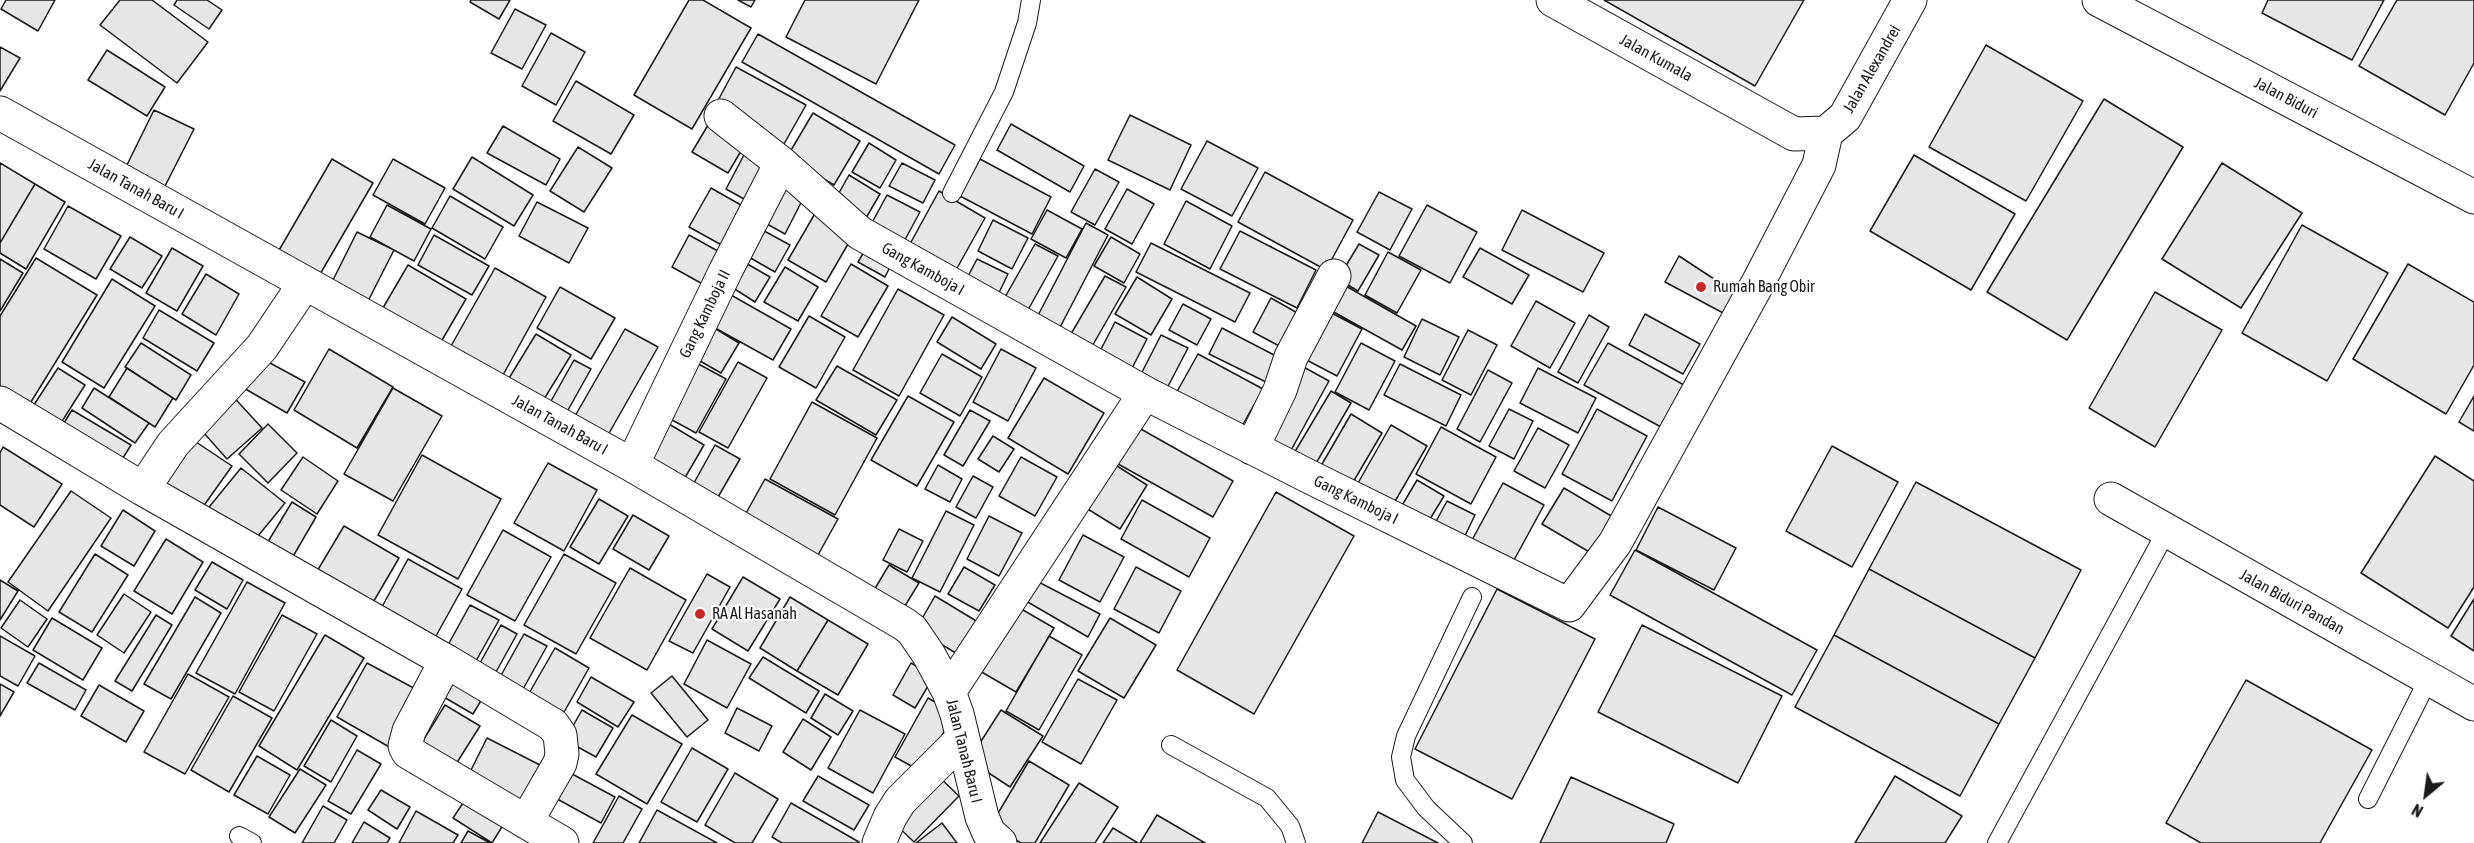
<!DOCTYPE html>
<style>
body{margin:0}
#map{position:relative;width:2474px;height:843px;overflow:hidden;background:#fff;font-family:"Asap Condensed",sans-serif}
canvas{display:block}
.north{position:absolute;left:2396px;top:765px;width:60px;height:60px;-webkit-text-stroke:4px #fff;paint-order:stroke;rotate:209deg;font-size:16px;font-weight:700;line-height:24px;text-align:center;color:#1a1a1a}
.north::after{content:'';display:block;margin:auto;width:21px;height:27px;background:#1a1a1a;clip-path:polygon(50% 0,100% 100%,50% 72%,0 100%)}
</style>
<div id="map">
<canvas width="2474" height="843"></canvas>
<div class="north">N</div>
</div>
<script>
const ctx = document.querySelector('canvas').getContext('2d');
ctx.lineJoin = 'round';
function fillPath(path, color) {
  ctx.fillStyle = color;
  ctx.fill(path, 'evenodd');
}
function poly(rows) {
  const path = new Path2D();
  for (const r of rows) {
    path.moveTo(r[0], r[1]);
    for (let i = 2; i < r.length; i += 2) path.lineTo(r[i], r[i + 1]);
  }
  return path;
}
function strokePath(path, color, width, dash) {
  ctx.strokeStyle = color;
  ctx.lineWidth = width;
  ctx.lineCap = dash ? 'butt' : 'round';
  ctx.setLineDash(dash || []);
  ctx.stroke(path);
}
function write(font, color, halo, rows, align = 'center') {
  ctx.font = font + ' "Asap Condensed",sans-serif';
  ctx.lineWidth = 4.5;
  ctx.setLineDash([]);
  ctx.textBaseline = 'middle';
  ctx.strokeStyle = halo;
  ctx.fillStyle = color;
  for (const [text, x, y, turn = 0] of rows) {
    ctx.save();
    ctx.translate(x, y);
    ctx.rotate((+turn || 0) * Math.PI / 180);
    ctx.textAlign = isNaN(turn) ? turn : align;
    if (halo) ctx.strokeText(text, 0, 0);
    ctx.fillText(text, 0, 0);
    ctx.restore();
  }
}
const building = poly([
 [6,0,55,0,38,31,1,9,6,0],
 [120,0,152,0,208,42,177,83,100,25,120,0],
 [177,0,207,0,222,10,209,29,174,5,177,0],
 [471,0,510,0,499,19,470,2,471,0],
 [689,0,703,0,751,28,692,129,634,95,689,0],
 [738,0,755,0,751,7,738,0],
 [805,0,919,0,876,84,786,37,805,0],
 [1604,0,1804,0,1755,86,1604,0],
 [2268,0,2384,0,2352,60,2262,13,2268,0],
 [2397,0,2474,0,2474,63,2445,115,2359,66,2397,0],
 [515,9,546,25,522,69,491,53,515,9],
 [551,33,585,52,556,105,522,86,551,33],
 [758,34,955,145,939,174,742,62,758,34],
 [1986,45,2083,101,2026,201,1929,147,1986,45],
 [0,47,20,58,0,91,0,47],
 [107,50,165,87,147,116,88,80,107,50],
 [736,67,806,105,784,144,715,106,736,67],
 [576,81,634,115,611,154,553,121,576,81],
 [2104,99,2183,147,2067,340,1987,292,2104,99],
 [154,110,194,129,161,194,122,175,154,110],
 [813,113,860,141,834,185,787,157,813,113],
 [1130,115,1191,145,1170,190,1108,160,1130,115],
 [711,120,747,141,728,173,692,152,711,120],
 [1011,124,1084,166,1070,192,997,150,1011,124],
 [503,126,560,159,546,185,487,153,503,126],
 [1207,141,1258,168,1232,216,1181,189,1207,141],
 [869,143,896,160,880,188,852,172,869,143],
 [578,147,612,168,584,212,550,191,578,147],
 [745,153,773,168,753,204,726,189,745,153],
 [1914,155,2015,214,1971,290,1870,231,1914,155],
 [472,157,533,195,514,226,453,189,472,157],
 [332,159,373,183,319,276,278,252,332,159],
 [393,159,445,188,425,224,373,195,393,159],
 [980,159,1051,197,1032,234,960,196,980,159],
 [0,163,35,184,0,243,0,163],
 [902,163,935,180,923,203,889,186,902,163],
 [2222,163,2302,213,2241,308,2162,259,2222,163],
 [1095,169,1119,182,1095,225,1071,212,1095,169],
 [1265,172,1353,220,1326,270,1238,222,1265,172],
 [849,175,880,194,866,218,835,200,849,175],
 [780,177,807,191,785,234,758,219,780,177],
 [35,184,65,202,26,269,0,253,0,243,35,184],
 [711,188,748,209,727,248,689,227,711,188],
 [1127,189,1154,204,1132,244,1105,229,1127,189],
 [939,191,985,218,951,279,905,253,939,191],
 [1379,192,1412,209,1390,250,1357,232,1379,192],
 [887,195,920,212,901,247,868,230,887,195],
 [450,196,503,227,485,259,432,228,450,196],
 [1186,201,1232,226,1210,269,1164,244,1186,201],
 [537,202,588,228,569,263,519,236,537,202],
 [387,205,431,229,414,261,370,237,387,205],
 [1427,205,1477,232,1450,283,1399,256,1427,205],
 [68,206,121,236,96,279,44,249,68,206],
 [817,210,855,232,826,282,788,260,817,210],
 [1047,210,1082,229,1066,258,1031,239,1047,210],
 [1522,210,1604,253,1583,292,1502,250,1522,210],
 [993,220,1028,238,1012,269,978,251,993,220],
 [1086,223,1108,235,1055,337,1033,325,1086,223],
 [2302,225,2388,273,2327,381,2242,333,2302,225],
 [755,226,790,245,775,272,740,252,755,226],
 [1240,231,1316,270,1297,308,1220,269,1240,231],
 [357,232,394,250,363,311,327,292,357,232],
 [434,235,489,266,472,295,418,265,434,235],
 [689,235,725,255,708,287,672,267,689,235],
 [130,237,162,256,142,288,110,269,130,237],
 [1111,237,1140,254,1124,283,1094,266,1111,237],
 [1151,243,1250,293,1235,322,1136,272,1151,243],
 [1035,244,1058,256,1023,319,1000,306,1035,244],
 [1359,244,1379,255,1358,291,1338,279,1359,244],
 [868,245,894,259,885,277,858,262,868,245],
 [172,248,203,266,177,311,146,293,172,248],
 [1480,248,1529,275,1512,304,1463,277,1480,248],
 [1388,252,1421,270,1397,313,1365,295,1388,252],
 [1679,256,1734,292,1725,314,1665,282,1679,256],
 [36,258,97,295,26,410,0,394,0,316,36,258],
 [0,259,23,273,0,311,0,259],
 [977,259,1008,274,996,299,964,284,977,259],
 [744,262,770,277,755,302,730,286,744,262],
 [851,264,888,286,858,337,821,316,851,264],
 [2408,264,2474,302,2474,365,2446,414,2353,359,2408,264],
 [408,265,466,299,438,347,380,313,408,265],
 [785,267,818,287,798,321,764,302,785,267],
 [495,268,546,297,503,375,451,346,495,268],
 [206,274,239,294,216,335,182,314,206,274],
 [1105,276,1126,287,1086,357,1065,344,1105,276],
 [1137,277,1172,299,1151,335,1115,314,1137,277],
 [112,279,155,306,104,388,62,362,112,279],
 [1337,281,1416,326,1402,350,1323,306,1337,281],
 [560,287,615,318,591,359,537,328,560,287],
 [898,289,944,315,899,396,853,370,898,289],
 [724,291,791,329,773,360,706,323,724,291],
 [2155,292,2222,330,2155,447,2089,408,2155,292],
 [1271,298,1301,315,1283,348,1253,332,1271,298],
 [1536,301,1575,323,1550,368,1511,346,1536,301],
 [1183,304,1211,319,1197,345,1169,330,1183,304],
 [1322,308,1362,329,1337,376,1297,355,1322,308],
 [159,310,214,343,197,371,143,338,159,310],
 [1645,314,1700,344,1683,374,1629,345,1645,314],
 [1589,315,1609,327,1578,383,1558,372,1589,315],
 [809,316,845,337,816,388,779,367,809,316],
 [952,317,996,344,981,369,937,342,952,317],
 [1422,319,1459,337,1440,375,1404,357,1422,319],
 [1115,322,1147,339,1128,376,1096,359,1115,322],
 [711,326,739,343,721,373,693,357,711,326],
 [1222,328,1278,357,1266,382,1209,354,1222,328],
 [625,329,658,347,604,442,571,423,625,329],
 [1468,330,1497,345,1471,395,1442,380,1468,330],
 [536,334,571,355,538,409,503,388,536,334],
 [1161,335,1188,348,1165,392,1139,378,1161,335],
 [141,343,191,375,176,400,125,367,141,343],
 [1361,343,1395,361,1369,410,1335,392,1361,343],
 [1608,343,1684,385,1661,427,1584,385,1608,343],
 [329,349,393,387,357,448,294,410,329,349],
 [1001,349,1036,368,1008,421,973,402,1001,349],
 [942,354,982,377,960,416,920,393,942,354],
 [1198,354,1263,389,1238,433,1174,397,1198,354],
 [259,357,305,382,287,413,242,387,259,357],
 [574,360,591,369,563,419,546,410,574,360],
 [693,361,726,379,696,433,663,415,693,361],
 [738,362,767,378,728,448,699,432,738,362],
 [1400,364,1461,395,1446,426,1384,395,1400,364],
 [1300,365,1329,381,1284,463,1254,446,1300,365],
 [837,366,897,400,876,435,816,400,837,366],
 [58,368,85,385,54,434,26,417,58,368],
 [127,368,173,398,155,427,109,397,127,368],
 [1538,368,1596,398,1578,433,1520,403,1538,368],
 [1488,370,1512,383,1480,442,1457,429,1488,370],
 [1044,378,1104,413,1068,474,1008,438,1044,378],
 [94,388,149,423,135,443,82,408,94,388],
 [393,388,442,416,393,501,344,474,393,388],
 [1331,391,1351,403,1311,472,1290,460,1331,391],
 [229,392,262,428,227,459,195,423,229,392],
 [908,396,954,422,917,486,871,460,908,396],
 [2474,396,2474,431,2459,422,2474,396],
 [812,402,877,438,835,515,770,479,812,402],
 [1509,409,1533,421,1514,459,1489,446,1509,409],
 [1597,409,1647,436,1612,501,1562,474,1597,409],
 [72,410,131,445,115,471,56,436,72,410],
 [970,410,990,421,963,466,944,455,970,410],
 [1351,414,1382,433,1349,489,1318,471,1351,414],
 [664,421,704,445,679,488,639,464,664,421],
 [268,424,297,453,268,483,239,454,268,424],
 [1132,424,1233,481,1213,517,1111,460,1132,424],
 [1391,425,1427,446,1390,510,1354,490,1391,425],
 [1441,427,1496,457,1471,504,1416,474,1441,427],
 [1538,428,1569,445,1545,488,1514,471,1538,428],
 [184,434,232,466,200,511,154,479,184,434],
 [993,436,1014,449,999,472,978,459,993,436],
 [715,445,740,459,714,504,690,490,715,445],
 [1832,446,1898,482,1852,567,1786,531,1832,446],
 [3,447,62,484,34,527,0,505,0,453,3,447],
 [422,455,501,499,458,579,378,535,422,455],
 [2435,456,2474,481,2474,587,2448,628,2361,573,2435,456],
 [303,457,338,481,317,514,281,490,303,457],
 [1021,457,1057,477,1035,516,999,496,1021,457],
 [1106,459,1147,485,1120,529,1078,503,1106,459],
 [548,463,597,490,564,551,514,523,548,463],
 [938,465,962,479,950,502,925,489,938,465],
 [241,468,285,503,249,547,205,512,241,468],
 [973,476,993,487,976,518,956,507,973,476],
 [765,479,838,519,813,564,740,524,765,479],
 [1417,480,1444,496,1424,529,1397,514,1417,480],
 [1916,482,2081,570,2035,658,1869,569,1916,482],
 [1503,483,1544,505,1507,573,1466,551,1503,483],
 [1564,488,1613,517,1591,553,1542,524,1564,488],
 [71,491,111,518,48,611,8,582,71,491],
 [1276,492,1354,536,1254,714,1177,670,1276,492],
 [599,499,628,516,599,564,570,547,599,499],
 [1142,500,1210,538,1189,577,1121,539,1142,500],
 [1447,501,1475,515,1462,542,1433,527,1447,501],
 [292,502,316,517,288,565,263,550,292,502],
 [1658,507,1736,548,1714,590,1636,550,1658,507],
 [123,510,155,531,134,566,101,546,123,510],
 [946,511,974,525,940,592,912,578,946,511],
 [633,515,669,536,649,570,613,549,633,515],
 [989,516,1022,533,999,576,967,559,989,516],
 [344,526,399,558,368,611,313,578,344,526],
 [899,529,923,541,907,572,883,560,899,529],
 [503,530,551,557,515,621,467,595,503,530],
 [1083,535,1124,557,1100,602,1059,580,1083,535],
 [166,539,203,562,172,614,134,591,166,539],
 [1635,550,1817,650,1792,695,1610,595,1635,550],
 [95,554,128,575,92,632,59,612,95,554],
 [564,554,616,583,576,654,524,625,564,554],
 [408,559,462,589,431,645,377,616,408,559],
 [212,562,243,580,227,609,195,590,212,562],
 [889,565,919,583,897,619,867,602,889,565],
 [964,567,995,585,979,611,948,594,964,567],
 [1136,567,1181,591,1159,633,1114,609,1136,567],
 [630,568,686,600,647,670,590,638,630,568],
 [1869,569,2035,658,1999,724,1834,635,1869,569],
 [707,574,730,587,693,653,669,641,707,574],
 [743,577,780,599,748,651,712,629,743,577],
 [1029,577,1100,614,1088,637,1019,597,1029,577],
 [0,580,18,591,0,620,0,580],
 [247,582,285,603,235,694,196,673,247,582],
 [1497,589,1595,639,1512,799,1415,749,1497,589],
 [124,594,151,612,124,653,97,635,124,594],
 [935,596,978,622,959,655,916,629,935,596],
 [195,597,221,613,171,699,144,684,195,597],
 [790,597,828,620,797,671,760,648,790,597],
 [2474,599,2474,651,2451,636,2474,599],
 [20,600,47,619,28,647,1,628,20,600],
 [1011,603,1054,628,1016,692,973,667,1011,603],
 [470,605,499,620,476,661,448,645,470,605],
 [156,615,172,625,132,691,115,681,156,615],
 [282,615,317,634,274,711,239,692,282,615],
 [52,618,102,648,83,680,33,650,52,618],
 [1110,618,1156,645,1124,698,1078,671,1110,618],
 [828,620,868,644,838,695,797,671,828,620],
 [501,625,517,634,496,672,480,663,501,625],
 [1642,625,1782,696,1738,783,1598,712,1642,625],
 [524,634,547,646,517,700,494,688,524,634],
 [325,635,364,658,297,770,259,746,325,635],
 [1834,635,1999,724,1960,796,1795,707,1834,635],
 [0,636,35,656,18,686,0,676,0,636],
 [1049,636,1082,655,1039,730,1006,711,1049,636],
 [707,640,751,664,727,708,684,684,707,640],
 [555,648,589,668,559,721,524,702,555,648],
 [763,657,819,691,806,713,749,678,763,657],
 [39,663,86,690,75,710,27,683,39,663],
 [367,663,423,693,391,748,337,717,367,663],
 [911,663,934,676,915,708,893,695,911,663],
 [446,671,485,694,473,714,435,692,446,671],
 [188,674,229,697,185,774,144,752,188,674],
 [672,676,708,720,687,737,651,693,672,676],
 [591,677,634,702,618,727,577,702,591,677],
 [1078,679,1117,700,1081,764,1042,742,1078,679],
 [2246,680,2372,750,2320,843,2201,843,2166,823,2246,680],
 [0,684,14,692,0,716,0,684],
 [99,685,144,711,126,742,81,716,99,685],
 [825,694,853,711,838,735,811,718,825,694],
 [233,696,272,718,229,792,191,770,233,696],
 [928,698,954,713,922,772,895,757,928,698],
 [445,705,480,726,451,772,416,752,445,705],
 [737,708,772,726,759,751,725,733,737,708],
 [582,710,613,728,596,757,565,740,582,710],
 [860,710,905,734,873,793,828,768,860,710],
 [1001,710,1043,736,1010,787,969,760,1001,710],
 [632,715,682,744,647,804,596,774,632,715],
 [803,719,831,737,811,770,783,752,803,719],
 [331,720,357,736,331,782,304,766,331,720],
 [487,738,542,766,520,810,465,782,487,738],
 [692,748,728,769,697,822,661,802,692,748],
 [357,750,381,764,351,814,328,801,357,750],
 [257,756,290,775,268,814,234,795,257,756],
 [1029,761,1069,785,1035,843,1021,843,991,825,1029,761],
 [561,768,615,797,601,823,548,794,561,768],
 [300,769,326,785,295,833,269,817,300,769],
 [735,773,778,799,752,843,735,843,705,825,735,773],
 [936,774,959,796,914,842,891,820,936,774],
 [818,776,869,805,854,830,803,801,818,776],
 [1895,776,1962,816,1945,843,1855,843,1895,776],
 [1571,777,1674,824,1666,843,1540,843,1571,777],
 [1079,783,1118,807,1095,843,1040,843,1079,783],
 [381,790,410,807,397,829,368,810,381,790],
 [619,796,642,809,623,843,593,843,619,796],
 [467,797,505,822,492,843,453,818,467,797],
 [791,803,859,842,859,843,782,843,772,837,791,803],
 [323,806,347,820,334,843,302,843,323,806],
 [657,810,717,843,639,843,657,810],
 [416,811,458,835,453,843,399,843,416,811],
 [1378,812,1438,843,1362,843,1378,812],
 [1157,815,1205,843,1140,843,1157,815],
 [364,822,390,838,387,843,352,843,364,822],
 [942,823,957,843,916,843,942,823],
 [1113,828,1138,843,1103,843,1113,828],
 [468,831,490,843,461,843,468,831]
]);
const service = poly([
 [952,193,1004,92,1027,23,1031,0],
 [1171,745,1267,798,1290,826,1296,843],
 [2368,799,2429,678],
 [239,836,252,843],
 [1463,843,1426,808,1405,780,1401,757,1406,736,1472,597],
 [1997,843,2166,532]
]);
const minor = poly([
 [1553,0,1794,134,1826,133,1845,117,1910,0],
 [2099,0,2474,197],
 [0,113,632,465,904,624,912,630,929,655,949,692,957,714,982,817,989,833,1000,843],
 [721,116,781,163,860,233,1145,393,1308,476,1569,605,1615,543,1759,281,1819,165,1826,133],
 [0,403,143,489,446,661,553,725,560,735,562,754,560,763,526,822],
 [1252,448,1280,390,1291,357,1334,276],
 [632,465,726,270,781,163],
 [143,489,173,444,262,347,305,283],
 [2111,499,2474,704],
 [446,661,409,731,405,746,408,752,562,843],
 [949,692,1145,393],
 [879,843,890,817,900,801,962,739]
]);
const markers = [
 [1701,287,6,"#c62828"],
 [700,614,6,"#c62828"]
];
const streetNames = [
 ["Jalan Kumala",1656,58,29],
 ["Jalan Alexandrei",1872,69,-60],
 ["Jalan Biduri",2286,98,28],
 ["Jalan Tanah Baru I",136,189,29],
 ["Gang Kamboja I",923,269,29],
 ["Gang Kamboja II",705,314,-64],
 ["Jalan Tanah Baru I",560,425,29],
 ["Gang Kamboja I",1356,500,26],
 ["Jalan Biduri Pandan",2292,602,29],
 ["Jalan Tanah Baru I",964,751,76]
];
const poiNames = [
 ["Rumah Bang Obir",1713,287],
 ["RA Al Hasanah",712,614]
];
fillPath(building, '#e6e6e6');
strokePath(building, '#1a1a1a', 1.5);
strokePath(service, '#1a1a1a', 20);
strokePath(minor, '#1a1a1a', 35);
strokePath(service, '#fff', 18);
strokePath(minor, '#fff', 33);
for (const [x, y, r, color] of markers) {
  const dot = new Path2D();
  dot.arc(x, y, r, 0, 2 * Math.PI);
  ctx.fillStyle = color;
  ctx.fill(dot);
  strokePath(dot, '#fff', 2);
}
write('16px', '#1a1a1a', '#fff', streetNames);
write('16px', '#1a1a1a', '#fff', poiNames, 'left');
</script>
